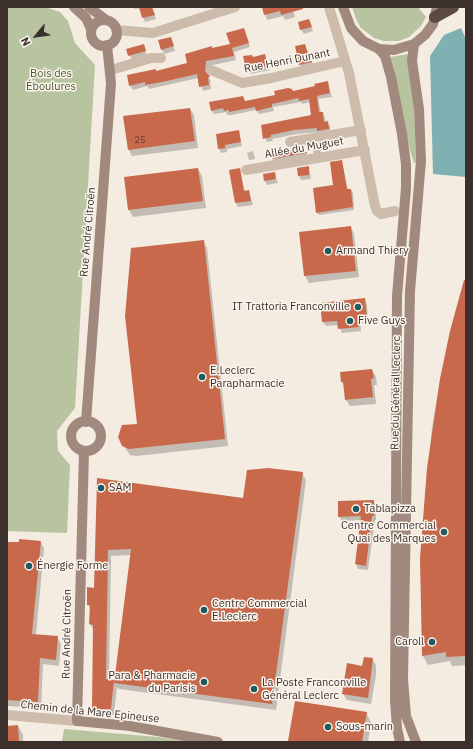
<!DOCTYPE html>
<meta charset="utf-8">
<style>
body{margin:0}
#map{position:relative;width:473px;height:749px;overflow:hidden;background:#f4ebe1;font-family:"IBM Plex Sans",sans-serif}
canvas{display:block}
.frame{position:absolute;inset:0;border:8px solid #3b302b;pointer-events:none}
.north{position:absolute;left:16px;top:16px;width:40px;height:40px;-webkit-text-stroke:3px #fbf5ee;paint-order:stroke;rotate:241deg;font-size:11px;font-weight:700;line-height:16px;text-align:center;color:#3b302b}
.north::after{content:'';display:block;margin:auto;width:14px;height:18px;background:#3b302b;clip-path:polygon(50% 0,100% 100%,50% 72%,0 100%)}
</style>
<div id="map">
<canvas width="473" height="749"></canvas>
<div class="frame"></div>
<div class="north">N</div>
</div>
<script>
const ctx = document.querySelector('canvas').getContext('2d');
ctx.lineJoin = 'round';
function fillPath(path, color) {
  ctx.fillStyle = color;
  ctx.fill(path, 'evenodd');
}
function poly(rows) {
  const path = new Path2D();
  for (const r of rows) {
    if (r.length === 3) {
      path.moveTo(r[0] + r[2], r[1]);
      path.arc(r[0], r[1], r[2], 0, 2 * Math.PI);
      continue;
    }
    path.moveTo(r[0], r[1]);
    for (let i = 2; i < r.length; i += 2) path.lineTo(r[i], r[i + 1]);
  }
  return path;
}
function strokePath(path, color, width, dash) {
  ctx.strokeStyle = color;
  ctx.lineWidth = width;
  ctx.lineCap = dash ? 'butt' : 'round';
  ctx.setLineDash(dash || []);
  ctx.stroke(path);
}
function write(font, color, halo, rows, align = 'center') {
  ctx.font = font + ' "IBM Plex Sans",sans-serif';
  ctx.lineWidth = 3;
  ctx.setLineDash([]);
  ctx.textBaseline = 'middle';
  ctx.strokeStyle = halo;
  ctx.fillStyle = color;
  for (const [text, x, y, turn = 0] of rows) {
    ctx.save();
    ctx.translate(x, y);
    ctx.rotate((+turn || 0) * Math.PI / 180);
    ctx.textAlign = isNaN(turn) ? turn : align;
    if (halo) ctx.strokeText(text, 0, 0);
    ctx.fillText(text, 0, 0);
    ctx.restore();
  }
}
const green = poly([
 [7,7,45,7,60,12,68,21,75,43,95,65,75,408,57,431,58,451,70,465,67,533,7,531],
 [352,7,418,7,426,17,421,26,409,37,399,41,384,41,374,38,361,28,356,19],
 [408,54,414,108,416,163,414,163,409,147,393,65,390,57],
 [64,729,158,737,190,742,62,742]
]);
const water = poly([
 [461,28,466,39,466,177,433,174,430,56,444,35]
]);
const shadow = poly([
 [134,7,152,7,156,19,145,22,140,8,135,9],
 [263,7,292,7,295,17,285,20,283,16,267,20],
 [309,20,313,31,304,34,301,30],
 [244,29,250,47,234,52,236,60,208,66,207,75,211,81,210,82,211,89,203,91,198,78,149,89,147,86,133,90,130,85,157,72,189,64,212,49,231,45],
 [171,38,175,51,164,54,162,50],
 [143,45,147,56,132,60,127,49],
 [305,45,314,66,303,69,300,64],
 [265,55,270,70,250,74,244,57,253,58],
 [327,82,332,97,318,99,321,113,323,113,326,122,327,122,330,126,331,133,320,134,319,132,297,134,272,139,273,141,267,142,262,126,313,116,310,102,302,104,301,102,273,107,274,111,259,114,256,110,232,115,227,115,226,112,214,114,212,111,243,97,245,102,316,87],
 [190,109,194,115,198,148,132,156,129,150],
 [238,131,242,146,227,149,227,152,221,153,219,148],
 [319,145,321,153,314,154,312,146],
 [253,151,255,159,249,160,247,153],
 [294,152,295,154,306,153,309,157,298,159,296,156,297,159,276,163,273,159],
 [342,162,348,190,351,190,353,193,354,210,319,215,317,212,334,185],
 [309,168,311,179,301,180,299,176],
 [198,169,202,176,206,208,133,217,129,210,125,178],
 [239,169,245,192,249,192,253,205,238,207,236,203],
 [274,173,278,183,267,185,265,181],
 [351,227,354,234,359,277,309,283,305,276,300,233],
 [203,241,207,248,228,446,136,456,130,455,120,441,120,429,123,426,138,425],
 [466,277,466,665,452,666,450,661,428,665,423,656,425,497,432,428,440,379,457,308],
 [364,299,367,304,368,322,360,323,361,331,342,333,339,325,326,326,323,322,321,304],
 [372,370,376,377,377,385,374,385,376,404,350,406,346,400,345,387,342,382],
 [302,473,306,480,276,710,119,689,117,687,114,715,97,715,93,708,94,631,90,624,90,609,88,604,95,589,98,479,244,499],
 [131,555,115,683,113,681,109,681,111,556],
 [373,501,376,506,376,520,375,520,368,570,358,569,356,564,361,520,342,521,339,516],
 [40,541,44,548,36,635,57,637,61,644,59,666,43,664,41,708,7,706,7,543],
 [372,659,376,665,376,675,371,704,347,700,343,694,363,667],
 [366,713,371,722,368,742,290,742,290,741],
 [18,726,23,735,23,742,7,742,7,727]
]);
const building = poly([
 [139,7,152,7,155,15,142,18],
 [262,7,303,7,303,9,281,15,280,11,264,15],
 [309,19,312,27,300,30,298,22],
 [244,28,249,43,232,48,234,56,206,61,205,71,210,76,208,78,209,85,199,87,197,74,167,81,145,85,145,82,129,86,127,75,156,69,156,71,187,63,185,54,212,46,212,48,230,44,226,33],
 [171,37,174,46,161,50,158,40],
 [144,44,146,51,128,56,126,49],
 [305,44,309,58,311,58,312,62,299,65,295,46],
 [265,54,268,66,246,70,243,56,252,55,253,57],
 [328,81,330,93,317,96,319,112,323,112,324,122,328,121,329,129,317,131,317,128,294,130,271,135,271,137,263,139,261,125,311,115,309,99,299,101,298,98,272,104,272,107,256,111,255,107,229,112,229,110,224,111,223,108,211,111,209,102,243,96,245,101,275,95,274,91,288,88,292,89,293,91,315,86,314,84],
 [190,108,195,141,128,150,123,116],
 [239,130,241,142,225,145,225,148,218,149,216,134],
 [294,151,295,154,307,152,307,153,295,155,295,154,295,155,272,159,272,154],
 [342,160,347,189,351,189,353,207,316,213,313,188,333,185,330,162],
 [309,166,309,175,298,176,297,168],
 [198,168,203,201,128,210,124,177],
 [240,168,244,191,249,190,251,201,235,203,229,170],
 [275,172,276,179,264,181,263,174],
 [351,226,356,271,304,276,299,232],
 [204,240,225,439,129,449,122,446,118,437,122,425,137,424,125,316,131,248],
 [464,280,466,280,466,656,446,657,446,652,422,656,420,558,427,468,440,379,450,331],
 [365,298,367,318,358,319,359,327,338,329,337,321,322,322,320,303],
 [372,369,374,378,371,379,373,397,345,400,343,382,341,382,340,372],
 [268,468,303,472,272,704,114,683,131,549,108,550,106,679,114,680,111,709,92,709,93,625,89,624,90,605,87,605,87,587,94,588,97,478,243,498,247,470],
 [374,500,374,516,372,516,366,566,355,564,361,516,338,517,338,501],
 [19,539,41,541,32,634,58,636,56,660,40,658,38,702,7,700,7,542,19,542],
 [364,657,373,658,368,698,342,694,347,663,362,666],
 [295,701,367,712,362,742,288,741],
 [18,725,19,742,7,742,7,726]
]);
const minor = poly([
 [329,7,349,73,375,206,377,211,381,214,395,211],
 [116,30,153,33,235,7],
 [111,70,151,58,161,58],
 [211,70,242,83,271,78,345,61],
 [290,142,361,130],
 [246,170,365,150],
 [7,715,77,721]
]);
const secondary = poly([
 [74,7,86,18,91,29],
 [89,7,106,20],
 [343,7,351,28,363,41,379,49,394,50,414,44,425,35,433,24,437,7],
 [104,33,13],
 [414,44,412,61,419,109,421,161,410,291,403,679,406,716,416,742],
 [379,49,385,56,391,77,402,134,406,164,406,188,397,296,395,701,397,728,400,742],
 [86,436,15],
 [86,422,111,83,107,45],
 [84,451,77,721,130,726,218,742]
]);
const motorway = poly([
 [435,17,453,7]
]);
const markers = [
 [328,251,4,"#1f5a5e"],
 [358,307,4,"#1f5a5e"],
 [350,321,4,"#1f5a5e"],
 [202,377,4,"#1f5a5e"],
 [101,488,4,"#1f5a5e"],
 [356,509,4,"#1f5a5e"],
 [444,532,4,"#1f5a5e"],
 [29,566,4,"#1f5a5e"],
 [204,610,4,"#1f5a5e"],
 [432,642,4,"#1f5a5e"],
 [204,682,4,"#1f5a5e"],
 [254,689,4,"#1f5a5e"],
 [328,727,4,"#1f5a5e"]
];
const numberNames = [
 ["25",140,140]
];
const streetNames = [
 ["Rue Henri Dunant",287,61,-11],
 ["Allée du Muguet",304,148,-10],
 ["Rue André Citroën",88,232,-85],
 ["Rue du Général Leclerc",396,393,-89],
 ["Rue André Citroën",67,634,-89],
 ["Chemin de la Mare Epineuse",90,712,6]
];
const parkNames = [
 ["Bois des",51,74],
 ["Éboulures",51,87]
];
const poiNames = [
 ["Armand Thiery",336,251],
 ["IT Trattoria Franconville",350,307,"right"],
 ["Five Guys",358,321],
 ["E.Leclerc",210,371],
 ["Parapharmacie",210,384],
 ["SAM",109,488],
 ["Tablapizza",364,509],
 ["Centre Commercial",436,526,"right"],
 ["Quai des Marques",436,539,"right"],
 ["Énergie Forme",37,566],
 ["Centre Commercial",212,604],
 ["E.Leclerc",212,617],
 ["Caroll",424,642,"right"],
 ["Para & Pharmacie",196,676,"right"],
 ["du Parisis",196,689,"right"],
 ["La Poste Franconville",262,683],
 ["Général Leclerc",262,696],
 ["Sous-marin",336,727]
];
fillPath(green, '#b8c4a0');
fillPath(water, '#7fb0b2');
fillPath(shadow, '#0003');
fillPath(building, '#c8694b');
strokePath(minor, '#cdbbac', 10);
strokePath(secondary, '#a18a7d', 10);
strokePath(motorway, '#5c4a42', 12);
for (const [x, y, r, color] of markers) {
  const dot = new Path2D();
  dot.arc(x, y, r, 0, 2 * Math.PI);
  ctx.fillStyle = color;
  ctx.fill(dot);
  strokePath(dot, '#fbf5ee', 1.5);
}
write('9px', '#5e3e33', null, numberNames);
write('11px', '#3b302b', '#fbf5ee', streetNames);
write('11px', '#4a5a2e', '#fbf5ee', parkNames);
write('11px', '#3b302b', '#fbf5ee', poiNames, 'left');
</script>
